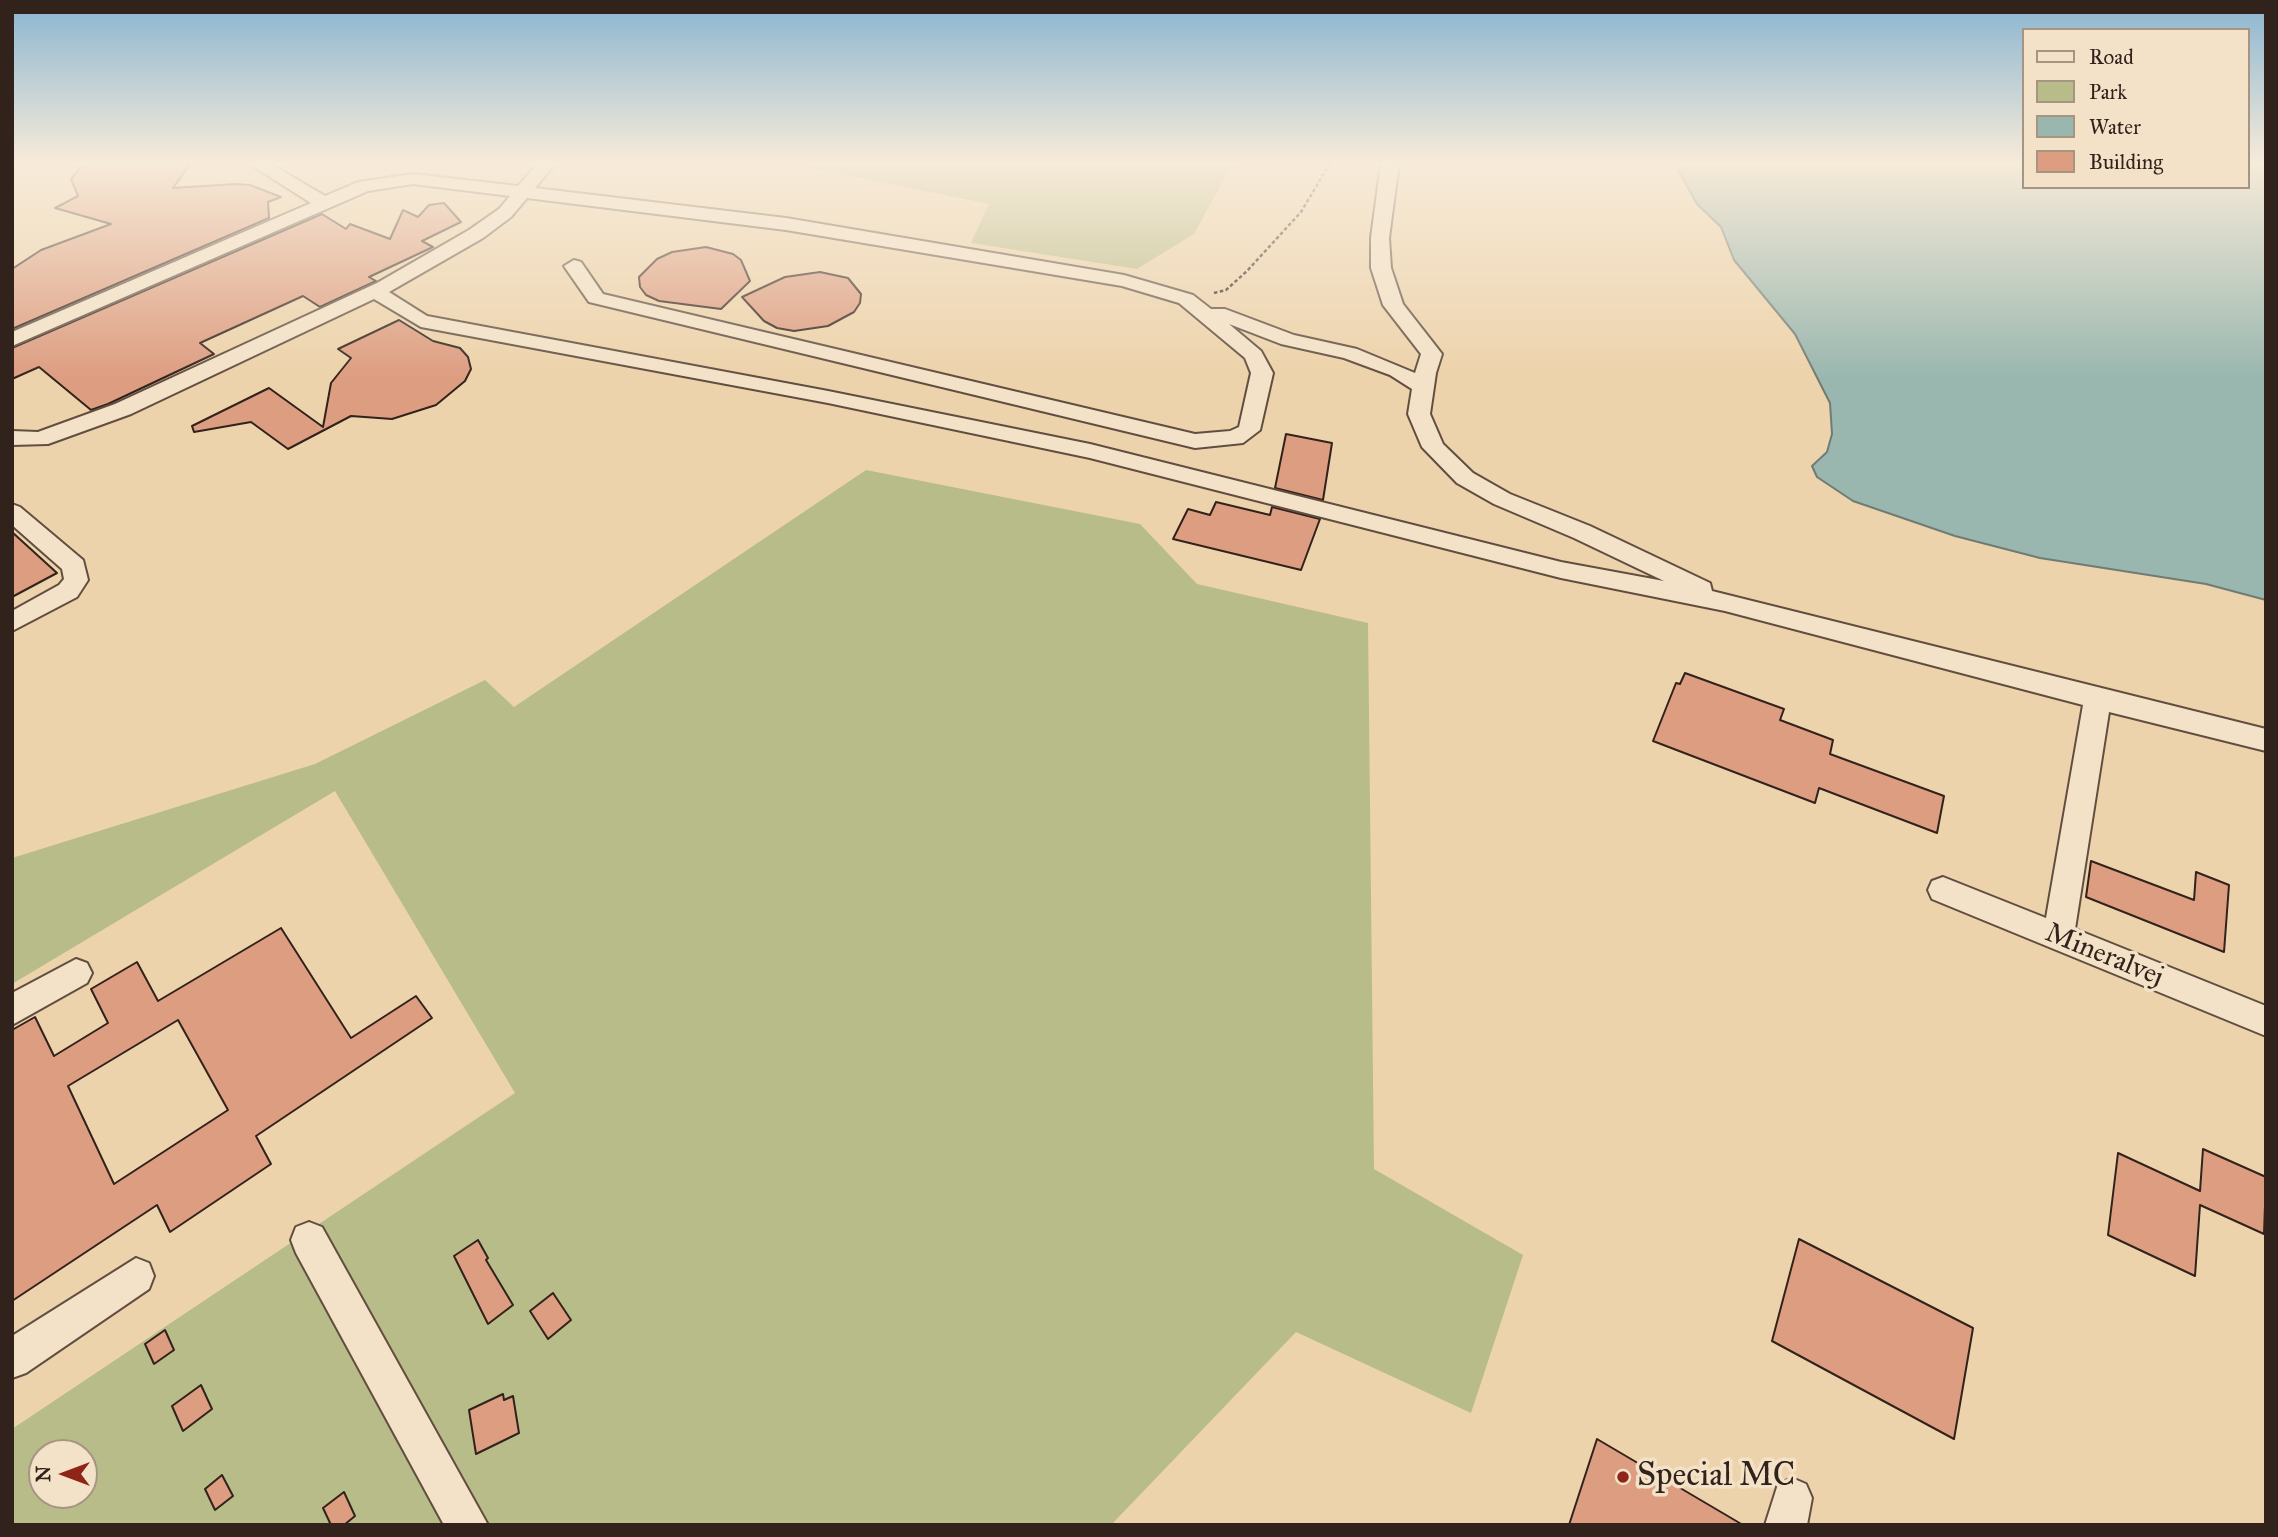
<!DOCTYPE html>
<style>
body{margin:0}
#map{position:relative;width:2278px;height:1537px;overflow:hidden;background:#edd3ab;font-family:"IM FELL Great Primer",serif}
canvas{display:block}
.frame{position:absolute;inset:0;border:14px solid #32221c;pointer-events:none}
.legend{position:absolute;left:2022px;top:28px;width:228px;height:161px;box-sizing:border-box;background:#f3e2c8;border:2px solid #a69583;margin:0;padding:9px 12px;list-style:none;font-size:21px;color:#32221c}
.legend li{display:flex;align-items:center;gap:14px;height:35px}
.legend b{width:35px;border:2px solid #a69583}
.north{position:absolute;left:28px;top:1439px;width:70px;height:70px;box-sizing:border-box;background:#f3e2c8;border:2px solid #a69583;border-radius:50%;rotate:270deg;font-size:19px;font-weight:700;line-height:28px;text-align:center;color:#32221c}
.north::after{content:'';display:block;margin:auto;width:24px;height:32px;background:#8f2418;clip-path:polygon(50% 0,100% 100%,50% 72%,0 100%)}
</style>
<div id="map">
<canvas width="2278" height="1537"></canvas>
<div class="frame"></div>
<ul class="legend">
<li><b style="height:9px;background:#f3e2c8"></b>Road</li>
<li><b style="height:19px;background:#b8bc89"></b>Park</li>
<li><b style="height:19px;background:#9ab7af"></b>Water</li>
<li><b style="height:19px;background:#dd9d81"></b>Building</li>
</ul>
<div class="north">N</div>
</div>
<script>
const ctx = document.querySelector('canvas').getContext('2d');
ctx.lineJoin = 'round';
function fillPath(path, color) {
  ctx.fillStyle = color;
  ctx.fill(path, 'evenodd');
}
function poly(rows) {
  const path = new Path2D();
  for (const r of rows) {
    path.moveTo(r[0], r[1]);
    for (let i = 2; i < r.length; i += 2) path.lineTo(r[i], r[i + 1]);
  }
  return path;
}
function strokePath(path, color, width, dash) {
  ctx.strokeStyle = color;
  ctx.lineWidth = width;
  ctx.lineCap = dash ? 'butt' : 'round';
  ctx.setLineDash(dash || []);
  ctx.stroke(path);
}
function write(font, color, halo, rows, align = 'center') {
  ctx.font = font + ' "IM FELL Great Primer",serif';
  ctx.lineWidth = 7;
  ctx.setLineDash([]);
  ctx.textBaseline = 'middle';
  ctx.strokeStyle = halo;
  ctx.fillStyle = color;
  for (const [text, x, y, turn = 0] of rows) {
    ctx.save();
    ctx.translate(x, y);
    ctx.rotate((+turn || 0) * Math.PI / 180);
    ctx.textAlign = isNaN(turn) ? turn : align;
    if (halo) ctx.strokeText(text, 0, 0);
    ctx.fillText(text, 0, 0);
    ctx.restore();
  }
}
const green = poly([
 [786,163,1233,163,1194,234,1137,269,971,243,989,204],
 [866,470,1140,524,1197,584,1368,623,1374,1169,1523,1255,1471,1413,1296,1332,1111,1525,12,1525,12,1429,515,1093,335,791,12,984,12,858,315,764,485,680,514,707],
 [42,1453,84,1453,84,1495,42,1495]
]);
const water = poly([
 [1674,163,2024,163,2024,187,2248,187,2248,163,2266,163,2266,600,2206,584,2040,558,1955,536,1853,501,1817,477,1812,466,1827,452,1832,434,1830,403,1795,334,1734,260,1721,227,1697,204,1674,163]
]);
const building = poly([
 [84,163,191,163,173,188,235,184,250,185,281,197,268,202,269,218,12,329,12,269,41,250,111,224,55,208,78,196,71,179,84,163],
 [444,203,461,222,422,241,433,247,369,277,376,281,320,307,303,296,200,343,214,354,108,404,91,410,39,367,12,379,12,348,322,214,346,229,350,224,390,239,403,210,418,217,429,205,444,203],
 [706,247,733,254,741,260,750,281,721,309,659,301,646,295,640,287,639,277,657,259,672,252,706,247],
 [820,272,848,278,861,294,860,303,854,312,828,326,794,331,777,328,764,321,742,297,785,277,820,272],
 [399,320,433,341,460,348,468,357,471,369,465,381,436,405,392,419,351,416,288,449,251,422,194,432,192,426,269,388,323,427,331,383,351,358,338,349,399,320],
 [1286,434,1332,443,1323,500,1275,488,1286,434],
 [1216,502,1270,515,1272,507,1320,519,1301,570,1173,539,1188,509,1210,515,1216,502],
 [12,532,57,573,12,597,12,532],
 [1685,673,1784,709,1780,720,1833,740,1830,754,1944,796,1937,833,1819,788,1815,803,1653,741,1676,683,1680,684,1685,673],
 [2091,861,2194,900,2196,872,2229,885,2224,952,2086,897,2091,861],
 [281,928,351,1038,416,996,432,1018,256,1136,271,1164,170,1232,157,1205,12,1301,12,1030,35,1017,54,1056,108,1023,91,989,137,962,158,1001,281,928],
 [178,1020,228,1110,114,1184,68,1086,178,1020],
 [2203,1149,2266,1177,2264,1234,2200,1205,2195,1276,2108,1235,2118,1153,2200,1191,2203,1149],
 [1799,1239,1973,1328,1954,1439,1772,1341,1799,1239],
 [478,1240,488,1258,486,1260,513,1305,488,1324,454,1256,478,1240],
 [553,1293,571,1320,548,1339,530,1311,553,1293],
 [165,1330,174,1350,154,1364,145,1344,165,1330],
 [201,1385,212,1409,183,1431,172,1406,201,1385],
 [503,1394,504,1400,513,1396,519,1433,476,1454,469,1410,503,1394],
 [1597,1439,1743,1525,1569,1525,1597,1439],
 [222,1475,233,1496,215,1510,205,1489,222,1475],
 [344,1492,355,1516,344,1525,331,1525,323,1508,344,1492]
]);
const path = poly([
 [1214,293,1226,290,1247,271,1301,212,1330,163]
]);
const minor = poly([
 [248,163,269,163,325,196,358,182,413,174,518,186,538,163,556,163,535,188,786,218,1124,275,1193,295,1211,309,1225,309,1294,335,1357,349,1415,373,1421,354,1383,305,1371,268,1371,238,1381,163,1399,163,1389,238,1391,268,1403,304,1442,354,1436,373,1430,414,1443,444,1473,473,1510,494,1590,526,1710,583,1712,591,2266,729,2266,751,2109,712,2075,929,2266,1006,2266,1036,1932,899,1928,890,1932,881,1943,877,2046,918,2083,705,1725,611,1561,578,1090,458,828,403,421,327,374,299,131,414,48,444,12,445,12,431,38,432,115,404,377,283,469,230,499,209,510,196,413,184,368,191,12,346,12,332,311,203,248,163],
 [527,198,786,230,1122,286,1179,303,1245,358,1251,373,1239,427,1230,431,1195,434,603,294,581,262,574,260,564,266,589,302,1195,448,1243,443,1260,430,1273,373,1261,351,1229,324,1281,344,1344,358,1390,375,1412,389,1408,414,1422,447,1457,483,1494,504,1574,538,1664,581,1561,562,1090,444,828,391,427,316,389,292,483,238,511,217,527,198],
 [12,504,20,507,83,560,88,580,77,597,12,631,12,611,59,585,64,579,62,569,12,525,12,504],
 [76,959,87,963,92,973,87,983,12,1025,12,993,76,959],
 [309,1222,322,1227,488,1525,444,1525,296,1253,291,1240,296,1227,309,1222],
 [136,1258,149,1263,154,1276,149,1289,26,1373,12,1378,12,1336,136,1258],
 [1792,1478,1806,1484,1812,1498,1807,1525,1765,1525,1778,1484,1792,1478]
]);
const markers = [
 [1623,1477,7,"#8f2418"]
];
const streetNames = [
 ["Mineralvej",2104,956,22]
];
const nearPoinames = [
 ["Special MC",1637,1477]
];
fillPath(green, '#b8bc89');
fillPath(water, '#9ab7af');
strokePath(water, '#707b74', 2);
fillPath(building, '#dd9d81');
strokePath(building, '#32221c', 2);
strokePath(minor, '#614e40', 4);
strokePath(path, '#32221c', 2.5, [3.5, 2.5]);
fillPath(minor, '#f3e2c8');
const sky = ctx.createLinearGradient(0, 0, 0, 378);
sky.addColorStop(0, '#89b5d1');
sky.addColorStop(0.43, '#f7ebd9');
sky.addColorStop(1, '#f7ebd900');
ctx.fillStyle = sky;
ctx.fillRect(0, 0, 2278, 378);
for (const [x, y, r, color] of markers) {
  const dot = new Path2D();
  dot.arc(x, y, r, 0, 2 * Math.PI);
  ctx.fillStyle = color;
  ctx.fill(dot);
  strokePath(dot, '#f3e2c8', 2.5);
}
write('28px', '#32221c', '#f3e2c8', streetNames);
write('33px', '#32221c', '#f3e2c8', nearPoinames, 'left');
</script>
